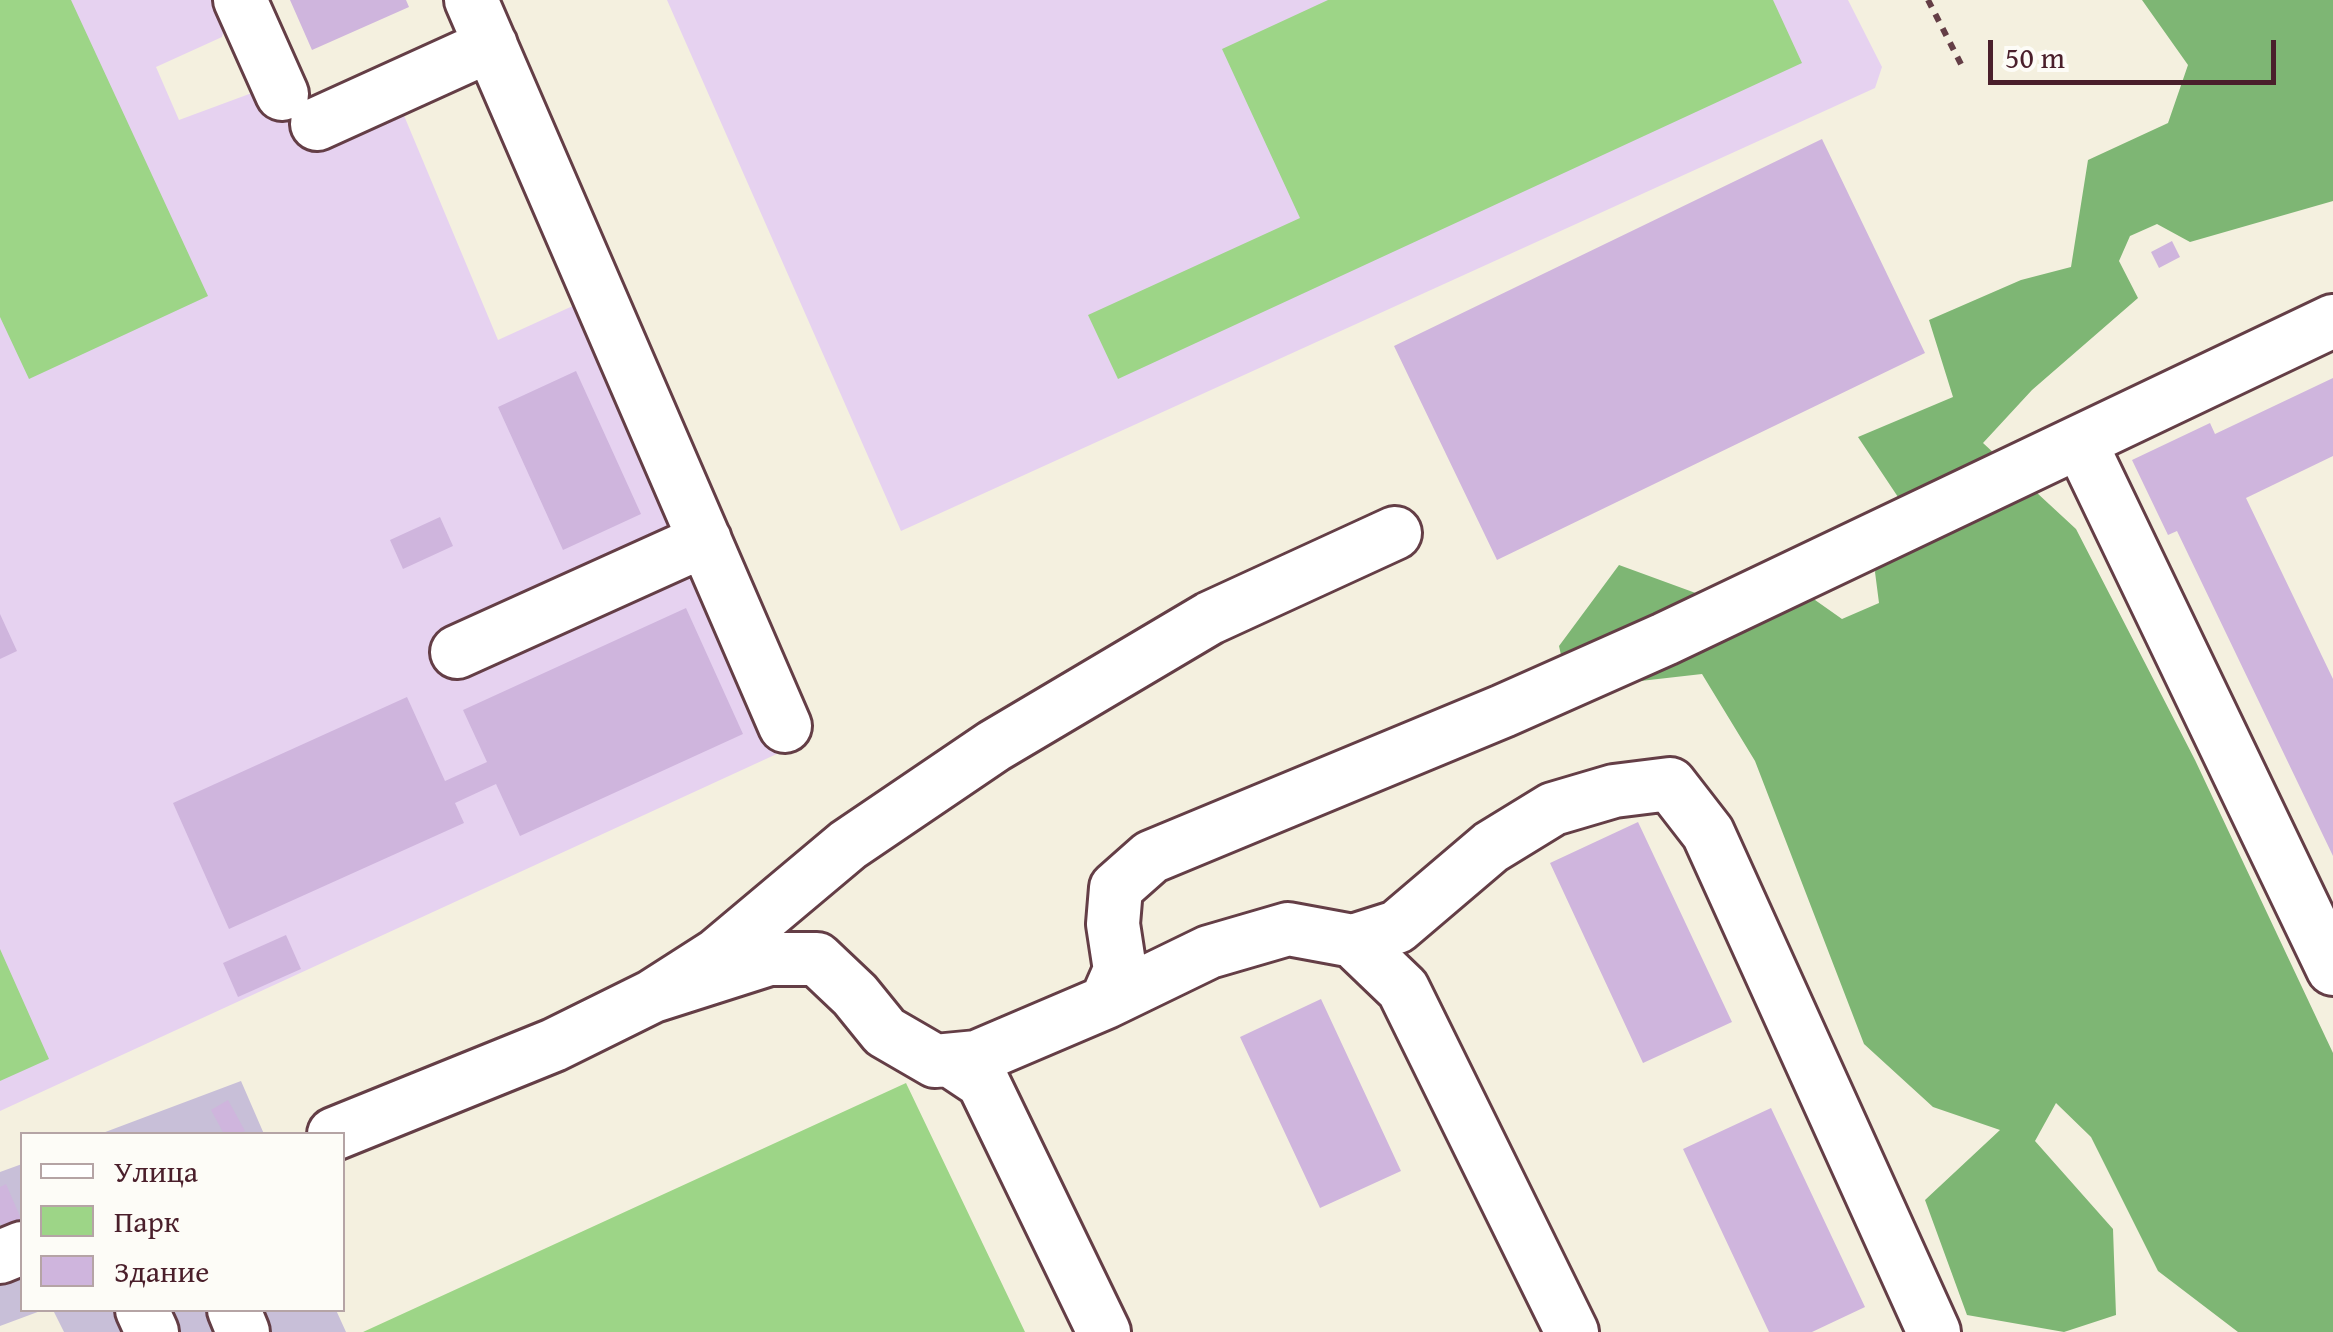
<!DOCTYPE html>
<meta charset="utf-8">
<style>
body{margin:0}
#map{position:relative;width:2333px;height:1332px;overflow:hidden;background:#f4f0df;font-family:"Gentium Book Plus",serif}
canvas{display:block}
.legend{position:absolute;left:20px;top:1132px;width:325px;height:180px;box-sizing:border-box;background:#fdfcf7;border:2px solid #b5a4a5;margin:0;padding:12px 18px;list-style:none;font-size:30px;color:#4a1f2b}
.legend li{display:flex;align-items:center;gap:20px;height:50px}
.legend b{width:50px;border:2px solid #b5a4a5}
.scale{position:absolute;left:1988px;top:40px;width:288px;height:45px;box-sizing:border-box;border:5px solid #4a1f2b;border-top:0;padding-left:12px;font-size:30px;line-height:35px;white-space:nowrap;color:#4a1f2b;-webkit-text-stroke:8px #fdfcf7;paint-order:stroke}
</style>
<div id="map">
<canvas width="2333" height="1332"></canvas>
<ul class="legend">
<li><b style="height:12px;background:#fff"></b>Улица</li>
<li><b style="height:28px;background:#9dd587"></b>Парк</li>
<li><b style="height:28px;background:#cfb5dd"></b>Здание</li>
</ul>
<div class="scale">50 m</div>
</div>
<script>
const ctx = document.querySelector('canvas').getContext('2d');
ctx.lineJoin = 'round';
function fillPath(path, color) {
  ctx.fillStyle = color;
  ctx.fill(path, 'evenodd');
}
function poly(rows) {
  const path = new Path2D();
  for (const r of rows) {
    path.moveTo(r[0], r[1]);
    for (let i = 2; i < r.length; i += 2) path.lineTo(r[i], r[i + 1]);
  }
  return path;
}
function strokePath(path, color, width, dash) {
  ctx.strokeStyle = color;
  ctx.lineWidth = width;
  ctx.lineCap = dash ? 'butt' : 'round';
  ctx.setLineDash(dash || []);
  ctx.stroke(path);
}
const built = poly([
 [0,0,216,0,226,21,222,37,156,67,179,120,260,90,294,119,400,106,498,340,599,294,805,741,0,1111],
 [667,0,1848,0,1882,67,1875,88,901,531]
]);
const industrial = poly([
 [241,1081,264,1134,100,1134],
 [22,1164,22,1310,43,1310,0,1326,0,1172],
 [53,1310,336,1310,346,1332,64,1332]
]);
const green = poly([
 [0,0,71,0,208,296,29,379,0,317],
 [1328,0,1773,0,1802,63,1118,379,1088,315,1300,218,1222,49],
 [0,949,49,1059,0,1081],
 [906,1083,1025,1332,363,1332]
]);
const forest = poly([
 [2142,0,2333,0,2333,201,2190,242,2157,224,2130,236,2119,261,2138,298,2032,390,1983,443,2076,529,2195,760,2333,1053,2333,1332,2238,1332,2158,1271,2091,1137,2056,1103,2035,1141,2113,1229,2116,1315,2064,1332,1967,1315,1925,1200,2000,1130,1933,1107,1864,1044,1755,761,1702,674,1614,684,1571,700,1559,646,1619,565,1712,599,1798,588,1842,619,1879,603,1875,572,1898,497,1858,437,1953,397,1929,320,2021,280,2071,267,2088,160,2168,123,2188,65]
]);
const building = poly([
 [290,0,406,0,409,7,312,50],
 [1822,139,1925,353,1497,560,1394,346],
 [2172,241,2180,257,2159,268,2151,252],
 [576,371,641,514,563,550,498,407],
 [2333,378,2333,456,2246,498,2333,679,2333,856,2177,531,2168,535,2132,460,2210,423,2215,434],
 [440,517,453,546,403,569,390,540],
 [686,608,743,734,520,836,496,784,455,803,464,823,229,929,173,803,407,697,445,781,487,762,463,710],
 [0,614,17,651,0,659],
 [1638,822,1732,1022,1643,1063,1550,863],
 [286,935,301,969,238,997,223,963],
 [1321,999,1401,1171,1320,1208,1240,1037],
 [228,1100,245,1131,238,1134,224,1134,211,1110],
 [1771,1108,1865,1307,1812,1332,1769,1332,1683,1149],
 [6,1184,22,1221,3,1229,0,1222,0,1187]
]);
const path = poly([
 [1928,0,1962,66]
]);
const minor = poly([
 [240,0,282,94],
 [471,0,785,726],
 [317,124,491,45],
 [2080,442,2333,969],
 [457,652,705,540],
 [1353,941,1397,927,1491,847,1553,809,1614,791,1670,784,1708,833,1934,1332],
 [653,996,769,959,817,959,855,995,885,1032,935,1061,977,1057,1106,1002,1120,970,1113,924,1116,888,1151,857,1503,711,1665,639,2333,321],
 [1106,1002,1209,952,1288,929,1353,941,1403,989,1572,1332],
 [950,1060,983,1082,1104,1332],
 [334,1134,554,1045,653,996,717,955,848,845,994,746,1210,618,1395,533],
 [0,1257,22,1248],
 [142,1310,152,1332],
 [234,1310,243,1332]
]);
fillPath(built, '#e6d2f0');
fillPath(industrial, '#c8bfd8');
fillPath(green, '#9dd587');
fillPath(forest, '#7eb674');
fillPath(building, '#cfb5dd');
strokePath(minor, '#643e46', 58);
strokePath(path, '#643e46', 6, [8, 8]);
strokePath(minor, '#fff', 52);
</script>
